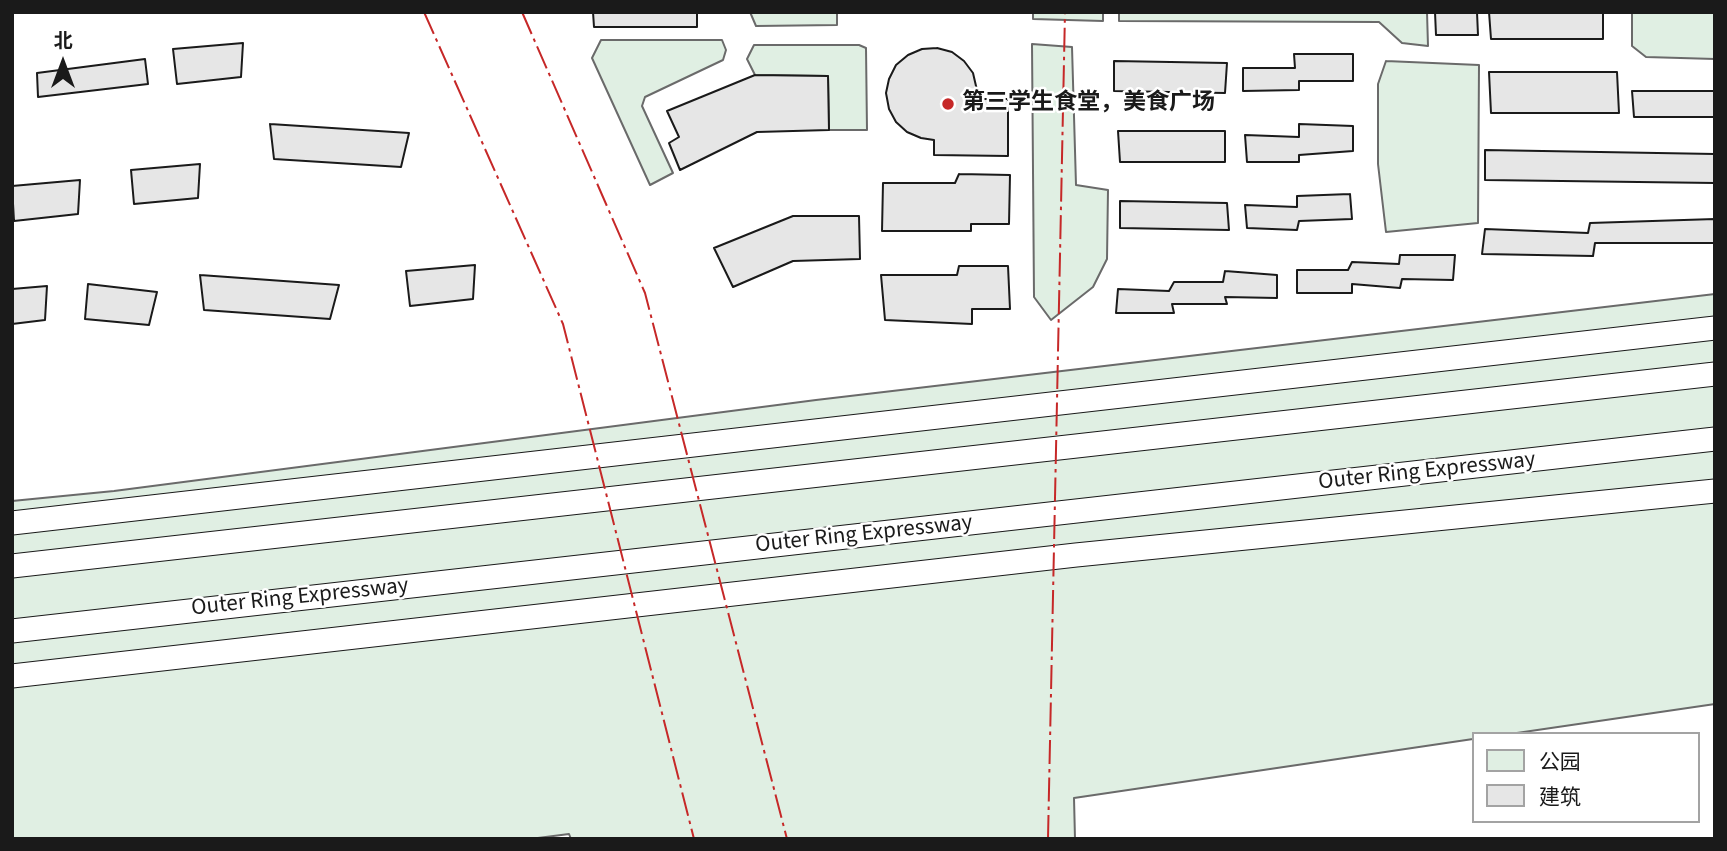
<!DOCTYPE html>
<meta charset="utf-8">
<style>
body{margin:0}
#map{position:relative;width:1727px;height:851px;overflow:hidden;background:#fff;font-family:"Source Sans 3","Noto Sans SC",sans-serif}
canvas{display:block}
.frame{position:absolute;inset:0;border:14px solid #1a1a1a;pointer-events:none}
.legend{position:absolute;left:1472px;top:732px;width:228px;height:91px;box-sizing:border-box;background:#fff;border:2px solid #a3a3a3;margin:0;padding:9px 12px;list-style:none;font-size:21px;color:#1a1a1a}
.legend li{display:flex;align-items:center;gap:14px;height:35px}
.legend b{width:35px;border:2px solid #a3a3a3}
.north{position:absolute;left:28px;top:28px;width:70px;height:70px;-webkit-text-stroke:5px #fff;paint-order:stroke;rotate:0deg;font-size:19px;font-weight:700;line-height:28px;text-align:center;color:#1a1a1a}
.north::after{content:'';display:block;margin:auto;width:24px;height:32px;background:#1a1a1a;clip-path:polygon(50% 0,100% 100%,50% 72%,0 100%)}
</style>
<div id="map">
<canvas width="1727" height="851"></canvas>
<div class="frame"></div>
<ul class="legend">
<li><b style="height:19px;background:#e0efe3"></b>公园</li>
<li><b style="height:19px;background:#e6e6e6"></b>建筑</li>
</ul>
<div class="north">北</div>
</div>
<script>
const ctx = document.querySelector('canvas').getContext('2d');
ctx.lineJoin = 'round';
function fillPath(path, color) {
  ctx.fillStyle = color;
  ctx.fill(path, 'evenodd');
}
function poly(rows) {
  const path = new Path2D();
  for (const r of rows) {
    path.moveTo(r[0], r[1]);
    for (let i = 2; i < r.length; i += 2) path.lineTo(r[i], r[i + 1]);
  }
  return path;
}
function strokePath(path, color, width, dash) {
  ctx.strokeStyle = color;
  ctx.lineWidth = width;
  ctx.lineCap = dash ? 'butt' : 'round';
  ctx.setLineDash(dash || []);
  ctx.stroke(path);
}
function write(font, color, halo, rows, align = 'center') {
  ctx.font = font + ' "Source Sans 3","Noto Sans SC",sans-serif';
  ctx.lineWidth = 5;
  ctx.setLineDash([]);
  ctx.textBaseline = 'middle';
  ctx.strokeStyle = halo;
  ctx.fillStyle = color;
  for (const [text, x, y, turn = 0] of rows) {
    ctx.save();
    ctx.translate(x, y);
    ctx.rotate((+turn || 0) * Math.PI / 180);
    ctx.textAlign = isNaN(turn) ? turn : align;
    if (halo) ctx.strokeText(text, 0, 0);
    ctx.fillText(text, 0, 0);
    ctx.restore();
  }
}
const green = poly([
 [750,12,837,13,837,25,756,26,750,12],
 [1033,12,1103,12,1103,21,1033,19,1033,12],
 [1119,12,1427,12,1428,46,1402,43,1379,22,1119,21,1119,12],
 [1632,12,1715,12,1715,59,1646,57,1632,46,1632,12],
 [601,40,722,40,726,50,723,60,645,97,642,106,673,173,650,185,592,58,601,40],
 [1032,44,1072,47,1076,185,1108,190,1107,259,1093,287,1051,320,1034,297,1032,44],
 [754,45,859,45,866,48,867,130,829,130,828,76,755,75,747,59,754,45],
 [1386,61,1479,65,1478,223,1386,232,1378,164,1378,84,1386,61],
 [1715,294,1715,704,1510,734,1473,734,1473,739,1074,798,1075,839,571,839,569,834,530,839,12,839,12,501,114,491,816,400,1715,294]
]);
const building = poly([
 [593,12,697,12,697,27,594,27,593,12],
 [1435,12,1477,12,1478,35,1436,35,1435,12],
 [1489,12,1603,12,1603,39,1491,39,1489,12],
 [243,43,241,77,177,84,173,49,243,43],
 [937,48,952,52,964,61,973,73,979,99,1008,99,1008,156,934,155,934,140,921,138,907,132,896,122,889,109,886,93,889,79,896,65,908,55,922,49,937,48],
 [1294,54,1353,54,1353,81,1299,81,1299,90,1243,91,1243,68,1295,68,1294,54],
 [145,59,148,84,38,97,37,73,145,59],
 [1114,61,1227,63,1225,93,1114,91,1114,61],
 [1489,72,1617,72,1619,113,1491,113,1489,72],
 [755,75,828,76,829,130,757,132,680,170,669,143,679,137,667,111,755,75],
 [1632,91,1715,91,1715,117,1634,117,1632,91],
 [270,124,409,133,401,167,274,159,270,124],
 [1299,124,1353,126,1353,151,1299,155,1299,162,1247,162,1245,135,1299,137,1299,124],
 [1118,131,1225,131,1225,162,1120,162,1118,131],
 [1485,150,1715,154,1715,183,1485,180,1485,150],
 [200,164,198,198,134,204,131,170,200,164],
 [959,174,1010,175,1009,224,971,224,971,231,882,231,883,183,955,183,959,174],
 [80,180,78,214,14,221,12,186,80,180],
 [1350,194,1352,219,1299,221,1297,230,1247,228,1245,205,1297,207,1297,196,1350,194],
 [1120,201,1227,203,1229,230,1120,228,1120,201],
 [793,216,859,216,860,259,793,261,733,287,714,248,793,216],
 [1715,219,1715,243,1595,243,1593,256,1482,254,1485,229,1588,233,1590,223,1715,219],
 [1400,255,1455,255,1453,280,1402,279,1400,288,1352,284,1352,293,1297,293,1297,270,1348,270,1352,262,1399,264,1400,255],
 [475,265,473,299,410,306,406,271,475,265],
 [959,266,1008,266,1010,309,972,309,972,324,885,320,881,275,957,275,959,266],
 [1225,271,1277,275,1277,298,1225,297,1227,304,1172,304,1174,313,1116,313,1118,289,1169,291,1174,282,1223,282,1225,271],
 [200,275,339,285,330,319,204,310,200,275],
 [88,284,157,292,149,325,85,319,88,284],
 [47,286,45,320,12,324,12,289,47,286]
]);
const motorway = poly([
 [12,523,1715,328],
 [12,566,1715,374],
 [12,631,1715,439],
 [12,676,1076,555,1715,491]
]);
const power = poly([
 [424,12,563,324,694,839],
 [522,12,645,293,787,839],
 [1048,839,1065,12]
]);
const markers = [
 [948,104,7,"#c62828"]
];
const poiNames = [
 ["第三学生食堂，美食广场",962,104]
];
const streetNames = [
 ["Outer Ring Expressway",1427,472,-6],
 ["Outer Ring Expressway",864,535,-6],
 ["Outer Ring Expressway",300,598,-6]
];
fillPath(green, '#e0efe3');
strokePath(green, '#6a6a6a', 2);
fillPath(building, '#e6e6e6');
strokePath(building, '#1a1a1a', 2);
strokePath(motorway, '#1a1a1a', 25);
strokePath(motorway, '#fff', 23);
strokePath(power, '#c62828', 2, [24, 5, 3.5, 5]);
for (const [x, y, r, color] of markers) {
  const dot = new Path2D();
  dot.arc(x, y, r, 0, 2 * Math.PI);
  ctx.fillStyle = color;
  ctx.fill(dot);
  strokePath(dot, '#fff', 2.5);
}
write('bold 23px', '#1a1a1a', '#fff', poiNames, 'left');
write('23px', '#1a1a1a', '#fff', streetNames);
</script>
